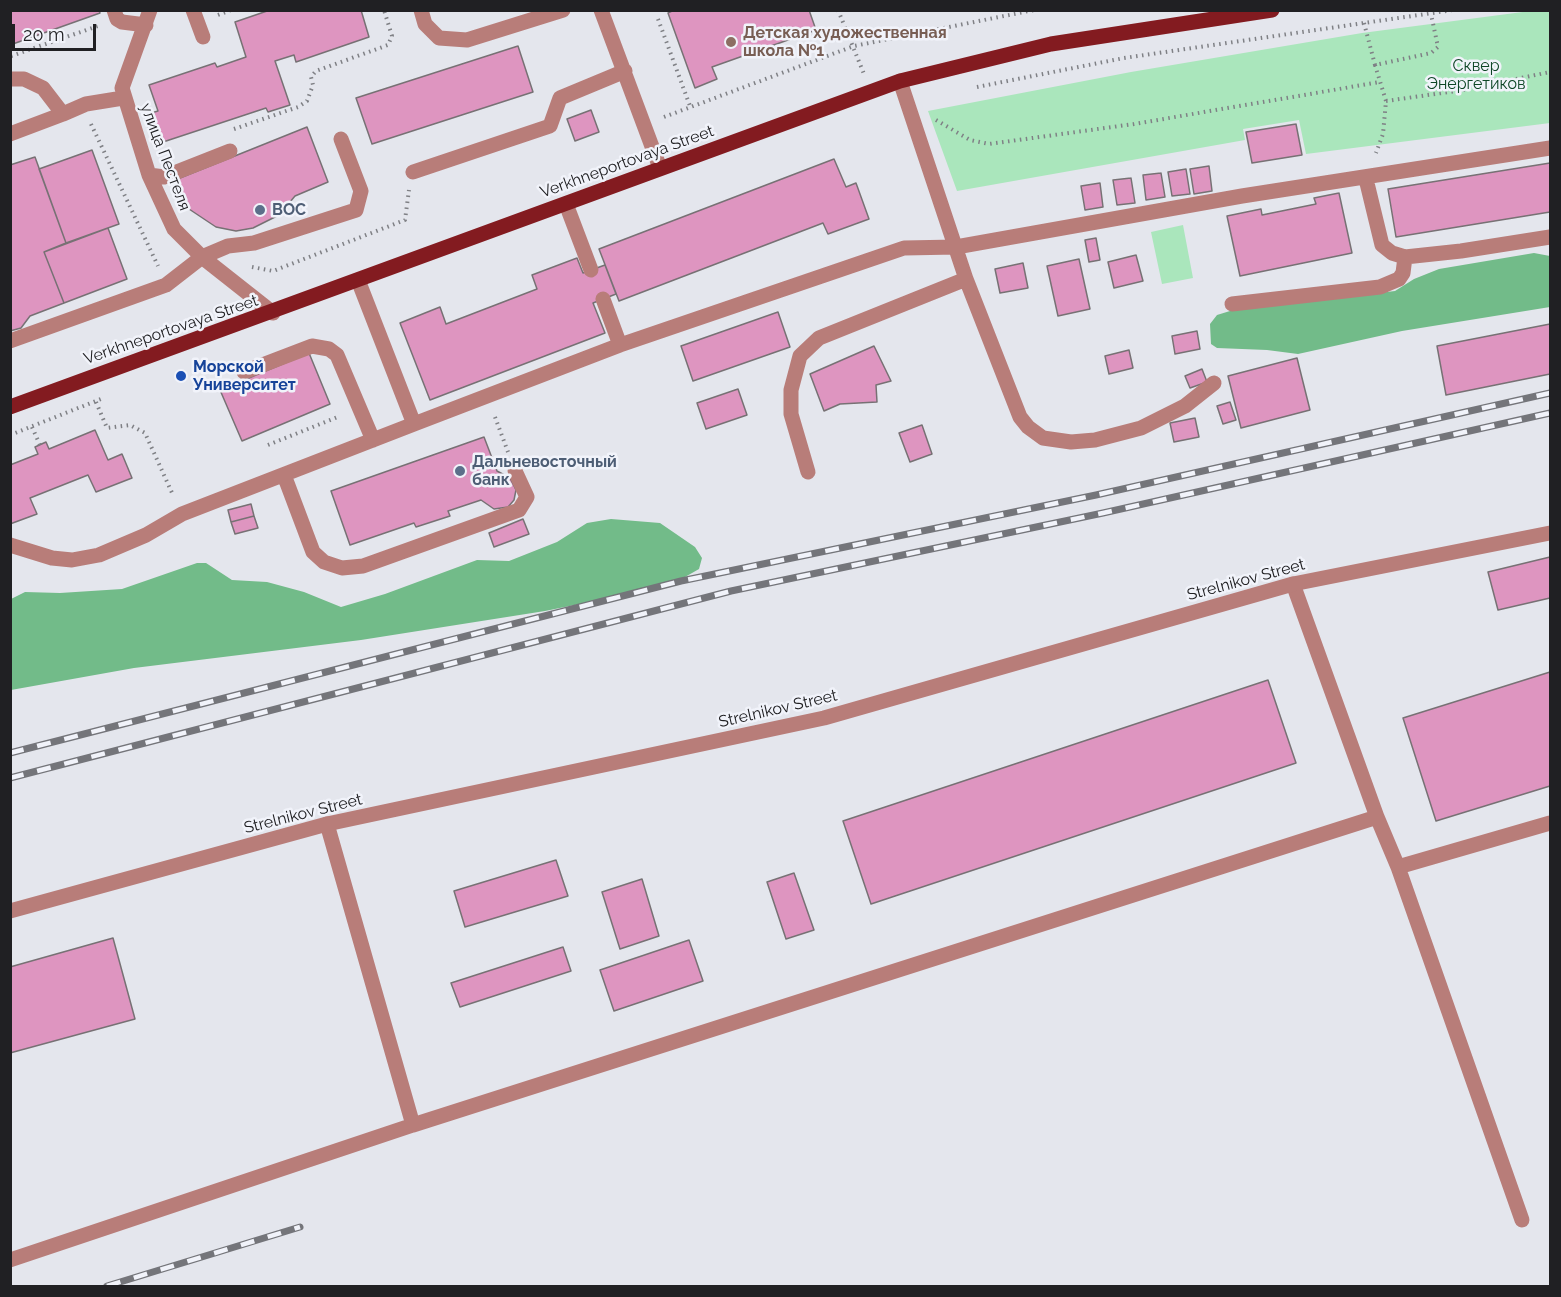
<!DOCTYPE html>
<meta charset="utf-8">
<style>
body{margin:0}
#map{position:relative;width:1561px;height:1297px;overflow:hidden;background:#e4e6ed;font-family:Raleway,sans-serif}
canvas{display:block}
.frame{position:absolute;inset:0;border:12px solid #202023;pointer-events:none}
.scale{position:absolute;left:12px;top:24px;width:84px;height:27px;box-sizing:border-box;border:3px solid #202023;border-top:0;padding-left:8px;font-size:18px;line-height:21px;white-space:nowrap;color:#202023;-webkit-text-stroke:4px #f1f3fa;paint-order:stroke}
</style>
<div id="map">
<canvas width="1561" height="1297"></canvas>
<div class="frame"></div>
<div class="scale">20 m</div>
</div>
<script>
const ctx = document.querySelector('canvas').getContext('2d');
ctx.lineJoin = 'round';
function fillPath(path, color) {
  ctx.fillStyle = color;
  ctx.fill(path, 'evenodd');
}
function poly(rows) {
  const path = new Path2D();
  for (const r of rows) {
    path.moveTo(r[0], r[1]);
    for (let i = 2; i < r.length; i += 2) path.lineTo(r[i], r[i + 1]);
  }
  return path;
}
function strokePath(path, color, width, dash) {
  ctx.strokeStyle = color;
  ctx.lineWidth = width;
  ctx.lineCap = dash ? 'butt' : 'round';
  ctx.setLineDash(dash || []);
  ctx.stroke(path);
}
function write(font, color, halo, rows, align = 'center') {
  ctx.font = font + ' Raleway,sans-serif';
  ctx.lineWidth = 5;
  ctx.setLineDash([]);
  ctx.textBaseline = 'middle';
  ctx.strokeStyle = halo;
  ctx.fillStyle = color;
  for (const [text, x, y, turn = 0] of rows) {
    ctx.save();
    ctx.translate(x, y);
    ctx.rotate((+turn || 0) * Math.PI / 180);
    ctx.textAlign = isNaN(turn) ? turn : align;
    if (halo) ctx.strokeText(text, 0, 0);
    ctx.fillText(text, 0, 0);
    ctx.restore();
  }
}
const green = poly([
 [1538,10,1550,11,1550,123,1306,154,1299,120,1243,129,1245,140,957,191,928,111,1131,72,1362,33],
 [1183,225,1193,278,1162,284,1151,232]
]);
const forest = poly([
 [1534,253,1550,256,1550,307,1402,331,1298,354,1267,350,1217,348,1211,344,1210,324,1217,315,1230,311,1395,291,1414,279,1439,269],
 [611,519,660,523,695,547,702,558,699,569,678,581,639,592,545,611,361,640,134,668,11,690,11,599,25,592,60,593,122,589,197,563,206,563,232,580,267,582,304,592,341,607,385,594,477,560,509,561,557,542,587,523]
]);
const building = poly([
 [10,10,99,10,100,13,10,45,10,10],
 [270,10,361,10,369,37,296,62,294,55,275,61,290,105,268,112,266,108,154,145,144,115,158,111,149,85,215,63,217,67,246,57,235,22,270,10],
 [674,10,809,10,816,30,712,67,717,79,695,88,668,13,674,10],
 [518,46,533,92,372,144,356,98,518,46],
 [591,110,599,132,575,141,567,119,591,110],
 [1296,124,1302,155,1252,163,1246,132,1296,124],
 [307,127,328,182,295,196,279,215,253,228,236,231,216,227,189,209,175,180,307,127],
 [92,150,119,224,66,243,39,169,92,150],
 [35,157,66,243,44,252,64,303,30,316,21,328,10,331,10,165,35,157],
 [834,159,846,187,856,183,869,219,828,234,823,223,619,301,599,249,834,159],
 [1550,163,1550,212,1396,237,1388,189,1550,163],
 [1209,166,1212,191,1194,194,1190,169,1209,166],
 [1186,169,1190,194,1172,196,1168,172,1186,169],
 [1161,173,1165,197,1146,200,1143,175,1161,173],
 [1131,178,1135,203,1117,205,1113,180,1131,178],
 [1100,183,1103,207,1085,210,1081,186,1100,183],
 [1339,193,1352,253,1240,276,1227,216,1261,209,1262,215,1316,204,1314,198,1339,193],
 [108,228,127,279,64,303,44,252,108,228],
 [1096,238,1100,260,1089,262,1085,240,1096,238],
 [1136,255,1143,281,1114,288,1108,262,1136,255],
 [577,258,583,273,605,265,616,294,593,303,605,333,430,400,400,323,440,307,446,324,537,289,532,275,577,258],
 [1079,259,1090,309,1058,316,1047,266,1079,259],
 [1023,263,1028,288,1000,293,995,269,1023,263],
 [778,312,790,347,693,381,681,346,778,312],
 [1550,324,1550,374,1446,395,1437,346,1550,324],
 [1197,331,1200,349,1175,354,1172,336,1197,331],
 [874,346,891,381,876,385,877,402,840,404,824,411,810,374,874,346],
 [1129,350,1133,368,1109,374,1105,356,1129,350],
 [309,353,330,404,242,441,220,390,309,353],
 [1297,358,1310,410,1241,428,1228,376,1297,358],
 [1202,369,1207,382,1190,388,1185,376,1202,369],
 [738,389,747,415,706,429,697,403,738,389],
 [1230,402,1236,420,1223,424,1217,406,1230,402],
 [1195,418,1199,437,1174,442,1170,423,1195,418],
 [922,425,932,454,910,462,899,433,922,425],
 [95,430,108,460,122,454,132,478,96,492,88,475,30,498,37,514,10,524,10,465,38,454,35,447,46,442,49,449,95,430],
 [484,437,497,471,510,478,516,490,514,500,508,507,494,509,481,500,448,511,450,516,416,527,414,523,350,545,331,491,484,437],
 [251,504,254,516,231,522,228,510,251,504],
 [254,516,258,528,235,534,231,522,254,516],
 [523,519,529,534,494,547,489,533,523,519],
 [1550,557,1550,598,1498,610,1488,572,1550,557],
 [1550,672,1550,786,1436,821,1403,718,1550,672],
 [1268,680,1296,763,871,904,843,821,1268,680],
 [556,860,568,896,465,927,454,891,556,860],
 [794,873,814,930,786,939,767,882,794,873],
 [642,879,659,936,620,949,602,892,642,879],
 [113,938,135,1019,10,1053,10,967,113,938],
 [689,940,703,981,614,1011,600,970,689,940],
 [563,947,571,971,460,1007,451,983,563,947]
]);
const path = poly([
 [838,10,864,74],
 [218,15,231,10],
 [658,19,690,106],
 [1364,23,1375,65,1431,53,1438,47,1431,14],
 [11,56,98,26],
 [1375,65,1386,101,1383,134,1376,153],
 [977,87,1124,58,1453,10],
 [1386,101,1463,90,1550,72],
 [664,117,854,46,1034,10],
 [936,120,970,140,989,144,1134,124,1380,82],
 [91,124,158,266],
 [234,129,298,107,307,101,313,85,311,77,316,71,388,45,392,36,384,10],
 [252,267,273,271,405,220,409,190],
 [96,402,107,428,130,425,145,433,173,495],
 [495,417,508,452],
 [32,427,40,445],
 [10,435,101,399],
 [268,445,340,416]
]);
const service = poly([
 [114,10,117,19,122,22,146,25],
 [150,10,122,88,149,175,174,229,202,257,273,313],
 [193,10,203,37],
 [421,10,425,24,439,38,467,40,563,10],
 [601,10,660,168],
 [10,79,24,79,43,88,63,114,86,104,123,98],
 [900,81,966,279,1020,417,1028,427,1043,438,1071,442,1095,440,1141,428,1185,406,1214,383],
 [10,134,63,114],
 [413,172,550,126,560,98,625,71],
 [149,175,164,177,230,151],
 [1366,179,1382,245,1392,253,1405,257,1461,251,1550,237],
 [566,204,591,270],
 [603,299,620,345],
 [1232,304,1380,287,1399,279,1403,273,1405,257],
 [10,341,166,285,202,257,228,246,254,243,356,210,361,191,341,139],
 [244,372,312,346,329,349,337,355,373,440],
 [414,424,620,345,904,248,956,247,1242,196,1550,148],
 [808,472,791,414,791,390,800,356,819,338,966,279],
 [284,475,313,552,324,562,342,568,363,566,519,510,527,497,515,471],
 [10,545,52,558,72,560,99,555,146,535,182,514,414,424,358,280],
 [1293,584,1377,817,1398,867,1522,1220],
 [1398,867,1550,823],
 [413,1125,1377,817],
 [10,1260,413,1125,327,824]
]);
const minor = poly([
 [10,911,327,824,824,718,1293,584,1550,533]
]);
const primary = poly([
 [10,407,900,81,1051,44,1272,10]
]);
const rail = poly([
 [10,753,681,581,1096,495,1550,393],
 [10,778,731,591,1103,513,1550,413],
 [107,1286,300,1227]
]);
const markers = [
 [731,42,6,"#8d6e63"],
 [260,210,6,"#5c6f8a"],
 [181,376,6,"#1a4fb4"],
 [460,471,6,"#5c6f8a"]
];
const educationNames = [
 ["Детская художественная",743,33],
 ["школа №1",743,51]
];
const parkNames = [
 ["Сквер",1476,66],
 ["Энергетиков",1476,84]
];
const streetNames = [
 ["улица Пестеля",165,157,69],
 ["Verkhneportovaya Street",627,162,-20],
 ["Verkhneportovaya Street",171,330,-19],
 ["Strelnikov Street",1246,580,-15],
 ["Strelnikov Street",778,709,-13],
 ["Strelnikov Street",303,814,-14]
];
const serviceNames = [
 ["BOC",272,210],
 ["Дальневосточный",472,462],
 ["банк",472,480]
];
const transitNames = [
 ["Морской",193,367],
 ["Университет",193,385]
];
fillPath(green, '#aae6bc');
fillPath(forest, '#72bb89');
fillPath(building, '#de95c0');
strokePath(building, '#777174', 1.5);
strokePath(path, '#7f8085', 4, [1.5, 4.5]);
strokePath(service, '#b87d79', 15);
strokePath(minor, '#b87d79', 15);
strokePath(primary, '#831b20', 15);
strokePath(rail, '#74757a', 7);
strokePath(rail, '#f1f3fa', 4.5, [14]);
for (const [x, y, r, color] of markers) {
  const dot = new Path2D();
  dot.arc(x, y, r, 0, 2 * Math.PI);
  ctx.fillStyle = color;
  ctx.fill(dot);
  strokePath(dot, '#f1f3fa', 2);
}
write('bold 16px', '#785e54', '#f1f3fa', educationNames, 'left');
write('16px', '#0e4626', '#f1f3fa', parkNames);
write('16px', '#202023', '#f1f3fa', streetNames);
write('bold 16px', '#4e5e75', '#f1f3fa', serviceNames, 'left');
write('bold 16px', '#164399', '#f1f3fa', transitNames, 'left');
</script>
